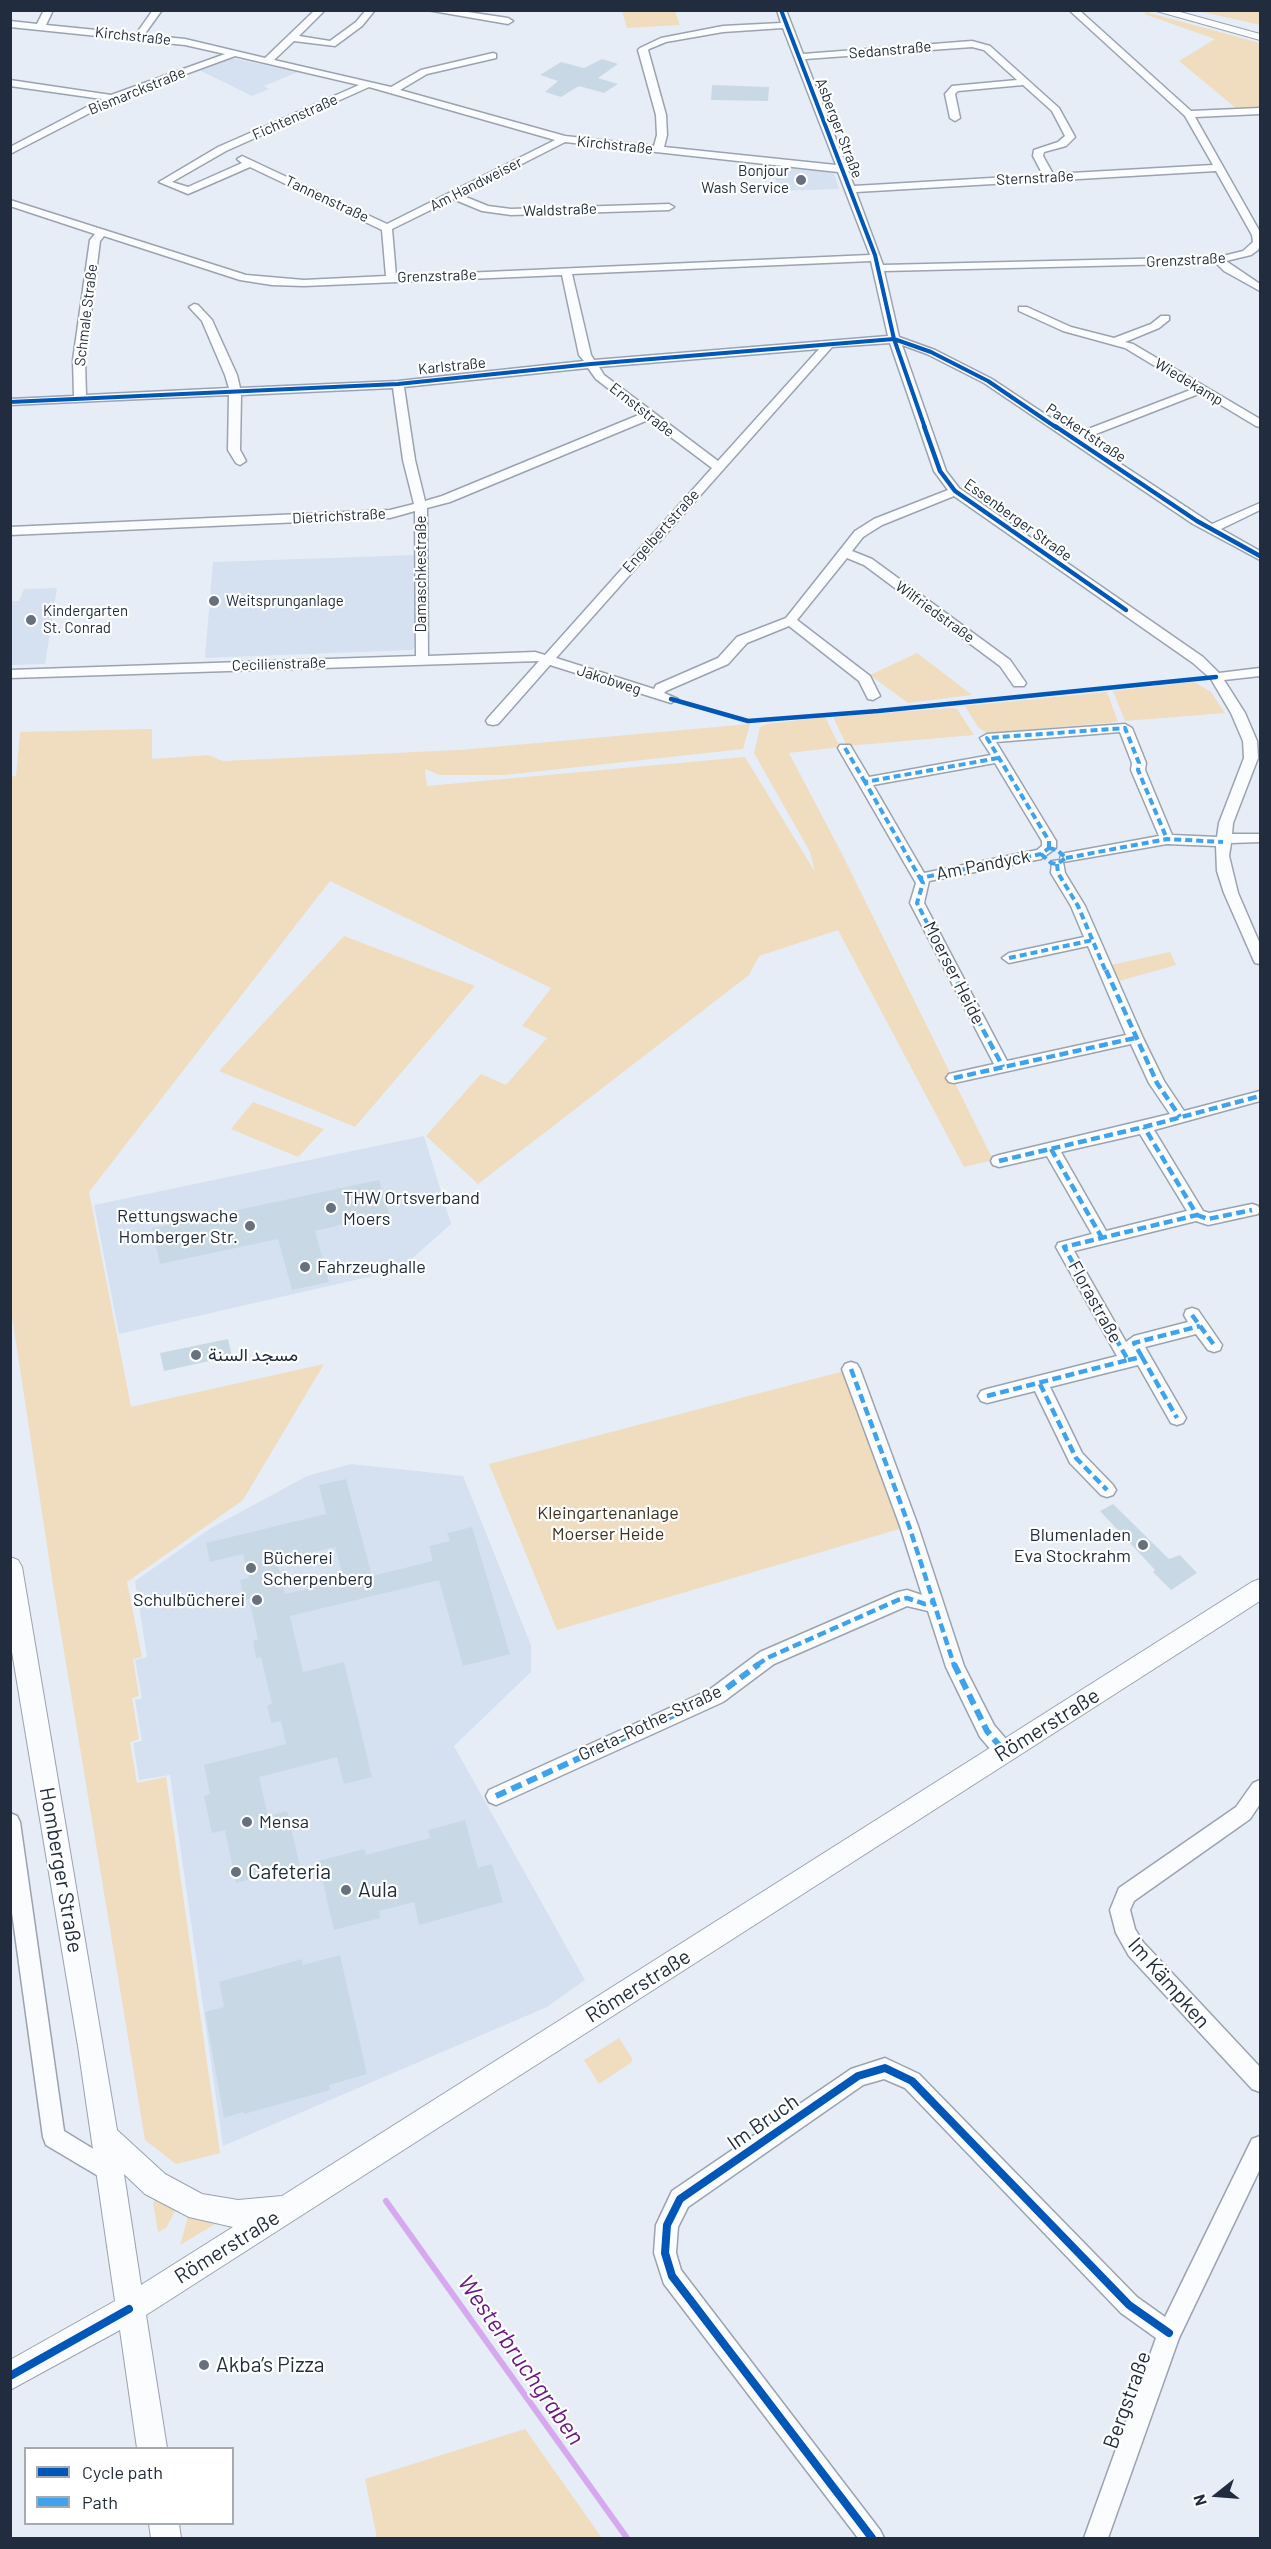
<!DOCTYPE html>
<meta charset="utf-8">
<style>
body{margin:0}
#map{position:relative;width:1271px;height:2549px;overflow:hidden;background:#e6edf7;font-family:Barlow,sans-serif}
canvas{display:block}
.frame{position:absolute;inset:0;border:12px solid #212d3e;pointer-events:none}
.legend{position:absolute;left:24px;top:2447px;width:210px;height:78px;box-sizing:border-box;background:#fff;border:2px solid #a6abb2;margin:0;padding:8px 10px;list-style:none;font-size:18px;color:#212d3e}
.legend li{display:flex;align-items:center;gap:12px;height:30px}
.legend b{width:30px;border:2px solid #a6abb2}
.north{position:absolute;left:1187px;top:2465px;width:60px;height:60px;-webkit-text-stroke:4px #fff;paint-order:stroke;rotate:253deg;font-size:16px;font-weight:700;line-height:24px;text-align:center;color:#212d3e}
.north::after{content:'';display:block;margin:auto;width:21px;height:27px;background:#212d3e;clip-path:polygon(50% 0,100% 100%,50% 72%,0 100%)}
</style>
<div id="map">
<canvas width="1271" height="2549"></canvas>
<div class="frame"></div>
<ul class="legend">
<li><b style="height:8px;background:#0057b8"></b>Cycle path</li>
<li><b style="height:8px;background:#3ea3ec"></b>Path</li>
</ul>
<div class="north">N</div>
</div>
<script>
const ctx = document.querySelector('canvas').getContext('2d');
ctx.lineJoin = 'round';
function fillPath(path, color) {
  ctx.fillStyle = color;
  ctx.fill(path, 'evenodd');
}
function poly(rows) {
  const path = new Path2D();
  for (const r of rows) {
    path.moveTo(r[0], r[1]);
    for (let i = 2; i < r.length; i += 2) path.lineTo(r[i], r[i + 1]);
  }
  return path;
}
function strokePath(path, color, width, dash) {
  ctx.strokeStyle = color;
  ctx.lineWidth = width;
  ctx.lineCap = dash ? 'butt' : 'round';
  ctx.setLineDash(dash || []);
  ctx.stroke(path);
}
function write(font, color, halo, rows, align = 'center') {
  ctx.font = font + ' Barlow,Vazirmatn,sans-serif';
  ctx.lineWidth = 4.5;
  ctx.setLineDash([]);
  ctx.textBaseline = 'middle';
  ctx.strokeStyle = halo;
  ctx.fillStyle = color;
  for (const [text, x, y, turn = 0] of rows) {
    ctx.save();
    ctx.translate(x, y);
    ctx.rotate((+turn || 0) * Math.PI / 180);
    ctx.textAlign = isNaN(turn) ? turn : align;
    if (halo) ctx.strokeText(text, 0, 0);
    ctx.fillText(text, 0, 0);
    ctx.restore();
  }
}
const built = poly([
 [231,58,298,72,264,86,269,89,252,96,199,70],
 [772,166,834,173,839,189,779,191],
 [416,555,416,646,412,650,205,658,213,562],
 [57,588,45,664,11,665,11,601,19,601,24,589],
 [424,1136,451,1224,399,1270,119,1334,94,1205],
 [351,1464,463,1476,531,1645,531,1672,454,1746,585,1980,547,2007,223,2146,170,1775,139,1780,133,1743,142,1741,135,1700,142,1698,135,1660,147,1657,135,1581,211,1528,307,1476]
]);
const green = poly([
 [622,11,675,11,680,25,627,28],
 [1198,11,1260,11,1260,25,1252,23],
 [1146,12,1260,43,1260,108,1237,109,1179,61,1215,39,1144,14],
 [917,653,934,666,972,695,908,703,870,675],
 [1194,682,1211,692,1225,713,1125,721,1113,691],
 [1107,692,1118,722,987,733,978,727,965,706],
 [950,708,957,709,974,735,847,746,833,717],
 [825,717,840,747,789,753,842,854,993,1160,964,1167,838,930,759,956,749,975,478,1184,426,1136,481,1074,506,1085,547,1038,522,1026,551,988,330,881,89,1192,131,1407,324,1364,243,1500,127,1582,142,1657,133,1659,139,1696,132,1698,139,1739,130,1742,137,1783,166,1777,220,2153,176,2164,145,2140,53,1585,11,1310,10,777,16,776,20,732,152,729,152,759,208,755,223,761,459,750,750,724,743,749,505,775,440,775,425,769,427,786,745,757,815,872,810,852,754,753,760,727,767,724],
 [344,936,475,986,355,1127,219,1071],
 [1170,952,1176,965,1119,981,1111,965],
 [253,1102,324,1129,298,1157,231,1129],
 [848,1370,906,1527,557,1630,489,1464],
 [619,2038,632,2058,632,2062,599,2084,584,2060],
 [155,2200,176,2209,166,2228,158,2232,153,2203],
 [189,2214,216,2222,215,2224,180,2245],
 [525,2429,602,2538,377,2538,365,2479]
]);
const stream = poly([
 [386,2201,627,2538]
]);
const building = poly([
 [602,59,618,64,598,78,618,84,604,93,579,86,561,97,545,92,558,81,540,75,561,62,584,68],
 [712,85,769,87,768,101,711,100],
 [379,1180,389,1214,315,1231,329,1282,292,1290,278,1239,160,1264,152,1228],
 [228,1339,232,1356,164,1371,160,1353],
 [346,1479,372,1576,433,1561,429,1546,450,1541,447,1533,472,1527,510,1654,463,1666,439,1580,290,1616,303,1672,344,1662,372,1777,344,1784,337,1757,259,1777,268,1816,287,1811,300,1866,236,1883,225,1830,212,1833,204,1796,210,1794,204,1765,286,1744,281,1721,271,1723,267,1705,272,1704,261,1657,256,1658,253,1641,258,1639,249,1599,244,1601,240,1580,249,1578,243,1554,210,1562,206,1543,326,1514,319,1485],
 [335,1547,344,1580,285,1594,277,1561],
 [1113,1504,1169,1559,1180,1555,1197,1573,1171,1590,1153,1572,1155,1570,1100,1511],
 [465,1820,478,1868,492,1864,503,1902,419,1925,414,1902,379,1911,380,1918,334,1930,318,1861,364,1849,366,1855,430,1838,428,1830],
 [340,1955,367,2074,329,2085,330,2090,244,2114,243,2112,224,2118,205,2012,224,2007,219,1982,302,1959,303,1965]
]);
const minor = poly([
 [44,10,53,10,46,25,136,34,153,10,162,10,144,35,185,39,265,58,315,10,325,10,299,36,330,41,356,22,366,10,375,10,362,26,335,46,294,41,274,60,391,87,421,70,493,53,496,54,496,58,427,74,400,90,565,136,654,146,657,135,656,115,638,50,640,48,661,38,723,26,781,23,777,10,786,10,803,54,972,41,990,46,1059,108,1075,137,1066,146,1044,152,1043,156,1053,174,1213,165,1185,116,1069,10,1079,10,1191,111,1260,108,1260,114,1195,117,1260,232,1260,246,1258,250,1251,255,1226,261,1260,284,1260,291,1224,271,1216,263,884,271,899,337,935,350,992,379,1075,434,1193,389,1125,348,1063,331,1019,311,1019,307,1027,307,1071,327,1114,338,1151,324,1161,316,1169,316,1169,320,1159,328,1125,342,1133,344,1260,419,1260,427,1256,426,1201,393,1083,439,1212,524,1260,503,1260,510,1221,529,1260,551,1260,560,1193,524,984,383,927,354,902,345,946,471,959,488,1203,657,1219,673,1260,668,1260,676,1224,680,1245,713,1257,741,1258,758,1233,823,1232,834,1260,834,1260,842,1231,843,1229,856,1238,893,1260,944,1260,964,1255,963,1253,959,1224,893,1217,871,1216,846,1167,844,1063,862,1065,873,1085,906,1143,1038,1164,1081,1184,1111,1260,1091,1260,1101,1154,1130,1203,1211,1209,1213,1252,1204,1258,1206,1260,1210,1258,1214,1208,1225,1196,1221,1074,1251,1126,1342,1134,1336,1188,1322,1184,1315,1186,1310,1192,1308,1198,1310,1222,1345,1220,1350,1214,1352,1208,1350,1196,1334,1145,1347,1186,1418,1183,1423,1177,1425,1171,1423,1138,1365,1050,1387,1082,1453,1113,1485,1116,1490,1113,1495,1107,1497,1101,1495,1070,1463,1035,1391,987,1403,981,1401,978,1396,981,1391,987,1389,1117,1356,1056,1247,1058,1243,1092,1234,1047,1156,999,1167,993,1165,991,1161,993,1157,999,1155,1170,1114,1149,1083,1131,1044,954,1083,949,1082,946,1078,949,1074,994,1064,910,903,916,883,838,748,840,745,850,745,869,777,991,755,980,738,987,734,1125,724,1132,728,1146,763,1145,770,1172,835,1217,837,1219,823,1244,758,1243,741,1231,713,1211,679,1193,663,954,496,882,525,863,537,852,551,872,559,1010,660,1026,683,1024,686,1014,686,1000,666,864,565,847,558,797,620,870,676,880,696,873,700,868,699,859,681,789,626,747,643,728,664,666,691,664,693,678,699,671,703,550,665,498,724,493,725,488,724,486,721,488,718,539,661,10,678,10,670,416,656,415,511,390,518,10,535,10,527,390,510,414,504,403,460,393,388,241,395,240,450,246,461,240,465,236,463,228,450,229,395,10,405,10,399,74,396,73,360,90,240,95,234,10,206,10,200,246,275,304,280,386,276,382,230,250,167,188,194,159,182,218,147,359,85,235,56,115,100,10,154,10,147,102,99,10,86,10,80,111,95,225,54,185,45,10,27,10,21,37,24,44,10],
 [783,28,836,165,664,147,667,135,666,115,648,50,649,49,666,42,723,32,783,28],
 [972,47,984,50,1017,80,952,86,945,94,950,118,955,121,960,118,955,94,958,91,1023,85,1052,111,1065,136,1058,142,1034,150,1033,156,1043,175,854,186,805,59,972,47],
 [369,87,555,140,387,224,242,156,237,159,242,163,188,187,172,182,226,151,369,87],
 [565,142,838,172,870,255,396,276,392,229,453,199,482,211,511,215,669,210,674,207,669,204,511,209,488,206,461,195,565,142],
 [1216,171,1252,235,1253,242,1243,251,1219,257,883,265,856,192,1216,171],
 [104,236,240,280,272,285,304,286,562,275,579,355,584,361,398,381,240,388,237,375,212,320,198,305,194,304,189,307,202,321,225,375,229,388,86,395,85,360,100,241,104,236],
 [871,261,888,336,594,360,591,355,572,274,871,261],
 [890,343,934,471,948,490,874,519,855,531,786,618,737,637,718,658,656,685,654,689,556,658,832,347,890,343],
 [819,349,718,461,604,375,599,367,819,349],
 [588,368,596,379,641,414,442,496,425,501,415,460,404,387,588,368],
 [648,420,712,468,545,655,535,652,428,656,427,508,450,502,648,420],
 [1120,732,1132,763,1131,770,1159,836,1066,853,1061,855,1060,860,1052,861,1051,873,1071,906,1084,937,1009,953,1002,958,1009,963,1088,946,1126,1035,1007,1061,924,903,929,881,1041,859,1056,848,1056,841,996,742,1120,732],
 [995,763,1042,841,1042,846,1037,850,924,873,873,785,995,763],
 [1140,1134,1187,1211,1106,1231,1061,1152,1140,1134],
 [427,10,454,10,508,18,513,21,508,24,427,10],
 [851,1362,857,1364,860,1369,918,1526,964,1666,994,1725,1012,1746,1015,1752,1012,1758,1005,1761,998,1758,980,1737,946,1667,928,1611,907,1606,774,1664,723,1702,503,1802,496,1805,489,1802,486,1796,489,1790,709,1690,760,1652,898,1592,907,1590,922,1595,900,1526,842,1369,845,1364,851,1362],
 [1260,1780,1260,1804,1250,1819,1134,1901,1130,1910,1135,1929,1143,1942,1260,2067,1260,2092,1252,2089,1129,1956,1116,1933,1110,1910,1119,1888,1236,1807,1253,1783,1260,1780],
 [10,1813,17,1816,20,1822,64,2131,118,2164,121,2172,118,2180,110,2183,46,2145,43,2137,10,1898,10,1813],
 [885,2058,919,2074,1137,2297,1165,2317,1252,2139,1260,2136,1260,2169,1179,2338,1108,2538,1084,2538,1156,2338,1121,2313,905,2088,884,2079,863,2085,688,2207,678,2227,676,2253,681,2270,880,2530,884,2538,858,2538,664,2284,654,2253,656,2225,672,2191,851,2069,885,2058]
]);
const major = poly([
 [1153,10,1173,10,1260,34,1260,40,1153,10],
 [10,1557,18,1560,22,1567,117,2130,165,2174,202,2194,238,2200,282,2196,1252,1582,1260,1579,1260,1601,146,2315,167,2448,137,2448,120,2330,10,2390,10,2360,115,2301,78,2046,10,1640,10,1557],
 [124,2174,145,2194,189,2217,233,2227,141,2285,124,2174],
 [149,2524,179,2524,181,2538,151,2538,149,2524]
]);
const quietFar2 = poly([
 [845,748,865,782],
 [998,758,865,782,920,878,1041,854,1049,848],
 [1049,848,1049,841,987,738,1125,728,1139,763,1138,770,1167,839],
 [1041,854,1051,863,1057,864,1066,858,1057,850,1049,848],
 [1066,858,1167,839,1223,842],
 [1057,864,1058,873,1078,906,1106,972],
 [920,878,923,883,917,903,952,972],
 [1009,958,1093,940]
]);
const quietFar1 = poly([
 [951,970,1003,1067],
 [1106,970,1157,1083,1180,1117],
 [954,1078,1135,1038],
 [1051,1149,1102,1238],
 [999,1161,1144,1127,1260,1096],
 [1197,1215,1208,1219,1252,1210],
 [1192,1315,1214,1345],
 [1142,1357,1134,1343,1200,1326],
 [1128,1360,1142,1357,1177,1418],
 [851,1369,909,1526,954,1665],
 [1040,1384,1076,1458,1107,1490],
 [987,1396,1128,1360,1064,1247,1197,1215,1144,1127],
 [757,1665,767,1658,898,1600,907,1598,925,1604,933,1602]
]);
const quiet = poly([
 [954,1664,987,1731,1005,1752],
 [496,1796,716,1696,759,1664]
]);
const cyclewayFar2 = poly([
 [781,10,875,255,894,339,925,428],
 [10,402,398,384,591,364,894,339,931,352,988,381,1057,428]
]);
const cyclewayFar1 = poly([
 [924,426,940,471,955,491,1126,610],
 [1055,426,1197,521,1260,556],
 [671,699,748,721,878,711,1216,677]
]);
const cycleway = poly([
 [10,2376,129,2309],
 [872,2538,672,2276,665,2253,667,2225,680,2199,858,2076,885,2068,912,2081,1129,2305,1169,2333]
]);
const markers = [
 [801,180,6,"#66707f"],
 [214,601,6,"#66707f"],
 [31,620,6,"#66707f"],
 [331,1208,6,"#66707f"],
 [250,1226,6,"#66707f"],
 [305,1267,6,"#66707f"],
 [196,1355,6,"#66707f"],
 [1143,1545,6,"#66707f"],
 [251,1568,6,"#66707f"],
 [257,1600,6,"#66707f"],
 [247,1822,6,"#66707f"],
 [236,1872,6,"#66707f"],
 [346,1890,6,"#66707f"],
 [204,2365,6,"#66707f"]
];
const farStreetnames = [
 ["Kirchstraße",133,36,6],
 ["Sedanstraße",890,50,-5],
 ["Bismarckstraße",137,91,-22],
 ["Fichtenstraße",295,117,-24],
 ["Asberger Straße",839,128,69],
 ["Kirchstraße",615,145,6],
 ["Sternstraße",1035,178,-3],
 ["Am Handweiser",476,184,-27],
 ["Tannenstraße",327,199,25],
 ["Waldstraße",560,210,-2],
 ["Grenzstraße",1186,260,-3],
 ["Grenzstraße",437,276,-2],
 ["Schmale Straße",86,315,-83],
 ["Karlstraße",452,366,-6],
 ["Wiedekamp",1189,382,31],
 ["Ernststraße",642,410,38],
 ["Packertstraße",1086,433,34],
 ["Dietrichstraße",339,516,-3],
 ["Essenberger Straße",1018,520,36],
 ["Engelbertstraße",661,531,-48],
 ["Damaschkestraße",421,574,-90],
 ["Wilfriedstraße",935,612,36],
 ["Cecilienstraße",279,664,-2],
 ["Jakobweg",609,680,18]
];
const farPoinames = [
 ["Bonjour",789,171,"right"],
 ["Wash Service",789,188,"right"],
 ["Weitsprunganlage",226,601],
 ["Kindergarten",43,611],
 ["St. Conrad",43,628]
];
const streetNames = [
 ["Am Pandyck",983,865,-11],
 ["Moerser Heide",954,973,63],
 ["Florastraße",1095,1302,61],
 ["Greta-Rothe-Straße",650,1723,-25]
];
const poiNames = [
 ["THW Ortsverband",343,1198],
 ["Moers",343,1219],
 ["Rettungswache",238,1216,"right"],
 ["Homberger Str.",238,1237,"right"],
 ["Fahrzeughalle",317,1267],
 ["مسجد السنة",208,1355],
 ["Blumenladen",1131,1535,"right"],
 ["Eva Stockrahm",1131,1556,"right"],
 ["Bücherei",263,1558],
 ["Scherpenberg",263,1579],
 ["Schulbücherei",245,1600,"right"],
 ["Mensa",259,1822]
];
const parkNames = [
 ["Kleingartenanlage",608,1513],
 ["Moerser Heide",608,1534]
];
const nearStreetnames = [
 ["Römerstraße",1047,1725,-32],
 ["Homberger Straße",61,1870,80],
 ["Im Kämpken",1169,1983,49],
 ["Römerstraße",638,1986,-32],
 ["Im Bruch",763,2122,-35],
 ["Römerstraße",227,2247,-32],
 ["Bergstraße",1127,2400,-70]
];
const nearPoinames = [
 ["Cafeteria",248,1872],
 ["Aula",358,1890],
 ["Akba’s Pizza",216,2365]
];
const nearWaternames = [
 ["Westerbruchgraben",521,2360,55]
];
fillPath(built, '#d5e1f1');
fillPath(green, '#f0dcbf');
strokePath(stream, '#d6a9ee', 6);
fillPath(building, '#c8d9e5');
strokePath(minor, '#9aa3af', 3);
strokePath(major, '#9aa3af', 2);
fillPath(minor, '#fbfcfe');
fillPath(major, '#fbfcfe');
strokePath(quietFar2, '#3ea3ec', 4, [7, 4]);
strokePath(quietFar1, '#3ea3ec', 4.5, [9, 4.5]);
strokePath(quiet, '#3ea3ec', 6, [11, 6]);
strokePath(cyclewayFar2, '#0057b8', 4);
strokePath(cyclewayFar1, '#0057b8', 4.5);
strokePath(cycleway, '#0057b8', 8);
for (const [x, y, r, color] of markers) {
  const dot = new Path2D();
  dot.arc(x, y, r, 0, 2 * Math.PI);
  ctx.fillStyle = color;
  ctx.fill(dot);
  strokePath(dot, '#fff', 2);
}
write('15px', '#212d3e', '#fff', farStreetnames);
write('15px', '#212d3e', '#fff', farPoinames, 'left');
write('18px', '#212d3e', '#fff', streetNames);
write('18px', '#212d3e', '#fff', poiNames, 'left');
write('18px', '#3d301d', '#fff', parkNames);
write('21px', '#212d3e', '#fff', nearStreetnames);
write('21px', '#212d3e', '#fff', nearPoinames, 'left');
write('italic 24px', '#6c1787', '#fff', nearWaternames);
</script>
